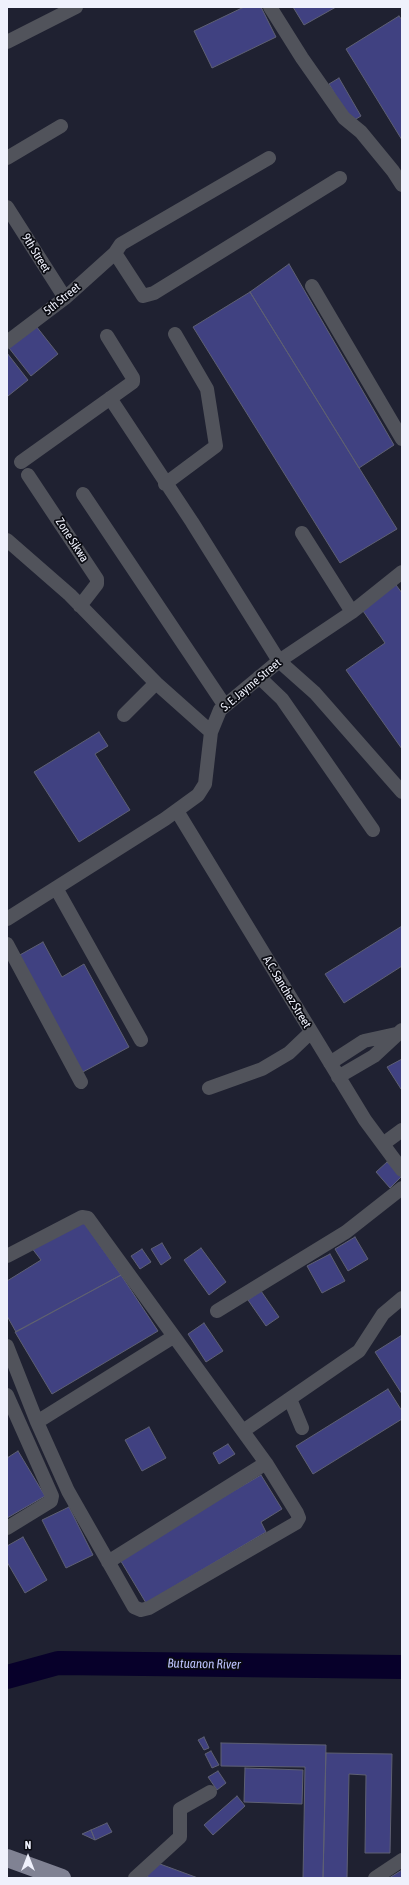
<!DOCTYPE html>
<style>
body{margin:0}
#map{position:relative;width:409px;height:1885px;overflow:hidden;background:#1f2131;font-family:"Asap Condensed",sans-serif}
canvas{display:block}
.frame{position:absolute;inset:0;border:8px solid #eff1fc;pointer-events:none}
.north{position:absolute;left:8px;top:1837px;width:40px;height:40px;-webkit-text-stroke:3px #0a0b12;paint-order:stroke;rotate:0deg;font-size:11px;font-weight:700;line-height:16px;text-align:center;color:#eff1fc}
.north::after{content:'';display:block;margin:auto;width:14px;height:18px;background:#eff1fc;clip-path:polygon(50% 0,100% 100%,50% 72%,0 100%)}
</style>
<div id="map">
<canvas width="409" height="1885"></canvas>
<div class="frame"></div>
<div class="north">N</div>
</div>
<script>
const ctx = document.querySelector('canvas').getContext('2d');
ctx.lineJoin = 'round';
function poly(rows) {
  const path = new Path2D();
  for (const r of rows) {
    path.moveTo(r[0], r[1]);
    for (let i = 2; i < r.length; i += 2) path.lineTo(r[i], r[i + 1]);
  }
  return path;
}
function strokePath(path, color, width, dash) {
  ctx.strokeStyle = color;
  ctx.lineWidth = width;
  ctx.lineCap = dash ? 'butt' : 'round';
  ctx.setLineDash(dash || []);
  ctx.stroke(path);
}
function fillPath(path, color) {
  ctx.fillStyle = color;
  ctx.fill(path, 'evenodd');
}
function write(font, color, halo, rows, align = 'center') {
  ctx.font = font + ' "Asap Condensed",sans-serif';
  ctx.lineWidth = 3.5;
  ctx.setLineDash([]);
  ctx.textBaseline = 'middle';
  ctx.strokeStyle = halo;
  ctx.fillStyle = color;
  for (const [text, x, y, turn = 0] of rows) {
    ctx.save();
    ctx.translate(x, y);
    ctx.rotate((+turn || 0) * Math.PI / 180);
    ctx.textAlign = isNaN(turn) ? turn : align;
    if (halo) ctx.strokeText(text, 0, 0);
    ctx.fillText(text, 0, 0);
    ctx.restore();
  }
}
const river = poly([
 [7,1677,58,1663,402,1667]
]);
const building = poly([
 [244,7,261,7,276,37,212,68,194,31,244,7],
 [293,7,336,7,304,25,293,7],
 [399,16,402,20,402,140,346,49,399,16],
 [339,78,361,116,351,122,329,84,339,78],
 [289,264,394,445,359,468,250,292,289,264],
 [250,292,397,529,340,563,193,327,250,292],
 [36,326,58,354,31,376,9,348,36,326],
 [7,353,28,380,8,396,7,394,7,353],
 [396,585,402,593,402,749,346,670,385,643,361,608,396,585],
 [99,732,108,746,95,754,130,810,79,842,34,772,99,732],
 [402,926,402,966,344,1003,325,974,402,926],
 [43,942,62,977,84,964,129,1047,81,1073,18,956,43,942],
 [402,1059,402,1088,401,1089,387,1067,402,1059],
 [387,1162,401,1177,390,1188,376,1172,387,1162],
 [82,1220,121,1275,16,1332,7,1316,7,1281,41,1260,31,1247,82,1220],
 [355,1237,368,1259,348,1271,335,1249,355,1237],
 [162,1243,171,1258,161,1265,151,1249,162,1243],
 [201,1248,226,1282,209,1295,184,1260,201,1248],
 [142,1249,151,1262,140,1269,131,1256,142,1249],
 [330,1254,345,1281,322,1293,307,1266,330,1254],
 [121,1275,158,1331,52,1394,15,1332,121,1275],
 [261,1291,279,1317,266,1326,248,1300,261,1291],
 [204,1323,223,1351,206,1362,188,1334,204,1323],
 [402,1335,402,1394,375,1352,402,1335],
 [388,1389,402,1411,402,1419,313,1474,296,1446,388,1389],
 [149,1427,166,1458,142,1471,125,1440,149,1427],
 [228,1444,235,1454,219,1464,213,1453,228,1444],
 [18,1451,45,1496,7,1518,7,1458,18,1451],
 [261,1475,282,1509,261,1522,266,1532,146,1603,119,1558,261,1475],
 [69,1507,93,1555,66,1568,42,1520,69,1507],
 [23,1537,47,1580,25,1593,7,1562,7,1546,23,1537],
 [204,1737,209,1748,204,1750,198,1740,204,1737],
 [221,1743,326,1745,323,1878,303,1878,305,1767,221,1766,221,1743],
 [211,1751,219,1765,212,1768,205,1754,211,1751],
 [326,1753,392,1754,390,1853,365,1853,366,1775,349,1774,347,1878,323,1878,326,1753],
 [245,1768,303,1770,302,1804,244,1802,245,1768],
 [218,1771,226,1783,217,1790,208,1777,218,1771],
 [237,1796,245,1806,213,1835,204,1825,237,1796],
 [107,1823,112,1832,95,1840,91,1830,107,1823],
 [91,1830,95,1840,82,1834,91,1830],
 [160,1864,198,1878,150,1878,146,1876,160,1864],
 [402,1870,402,1878,389,1878,402,1870]
]);
const minor = poly([
 [270,7,302,58,344,118,361,132,393,171,402,185],
 [7,42,76,7],
 [7,158,61,126],
 [7,207,65,298],
 [115,253,143,296,154,293,340,178],
 [312,286,402,439],
 [7,342,65,298,115,253,121,244,269,158],
 [110,398,192,522,279,661,315,693,402,792],
 [21,462,133,382,133,378,107,336],
 [28,475,97,579,97,584,80,606],
 [165,484,216,446,207,389,175,334],
 [83,494,225,706],
 [302,533,352,612],
 [7,540,70,595,156,683,211,732],
 [259,677,282,699,373,830],
 [124,715,156,683],
 [177,811,365,1120,402,1170],
 [56,888,141,1040],
 [7,919,165,819,198,795,205,784,211,732,220,710,279,661,352,612,402,572],
 [7,944,81,1082],
 [330,1063,364,1041,396,1034],
 [338,1077,374,1056,402,1030],
 [209,1088,262,1069,289,1053,311,1032],
 [383,1144,402,1130],
 [7,1256,82,1217,88,1218,266,1463,297,1513,299,1518,296,1523,149,1608,141,1610,134,1607,68,1491,37,1422,7,1346],
 [217,1311,346,1232,402,1188],
 [7,1395,52,1496,51,1501,7,1528],
 [290,1399,302,1428],
 [37,1422,173,1337],
 [243,1431,359,1351,383,1314,402,1298],
 [108,1562,266,1463],
 [135,1878,180,1837,180,1809,210,1792],
 [375,1878,402,1860]
]);
const major = poly([
 [7,1858,62,1878]
]);
const streetNames = [
 ["9th Street",36,253,58],
 ["5th Street",62,299,-39],
 ["Zone Sikwa",72,540,57],
 ["S. E. Jayme Street",251,685,-40],
 ["A.C. Sanchez Street",287,992,59]
];
const waterNames = [
 ["Butuanon River",204,1664,1]
];
strokePath(river, '#07002a', 24);
fillPath(building, '#404181');
strokePath(building, '#5e6073', 1);
strokePath(minor, '#51535b', 14);
strokePath(major, '#808293', 18);
write('12px', '#eff1fc', '#0a0b12', streetNames);
write('italic 13px', '#bbc1fa', '#0a0b12', waterNames);
</script>
